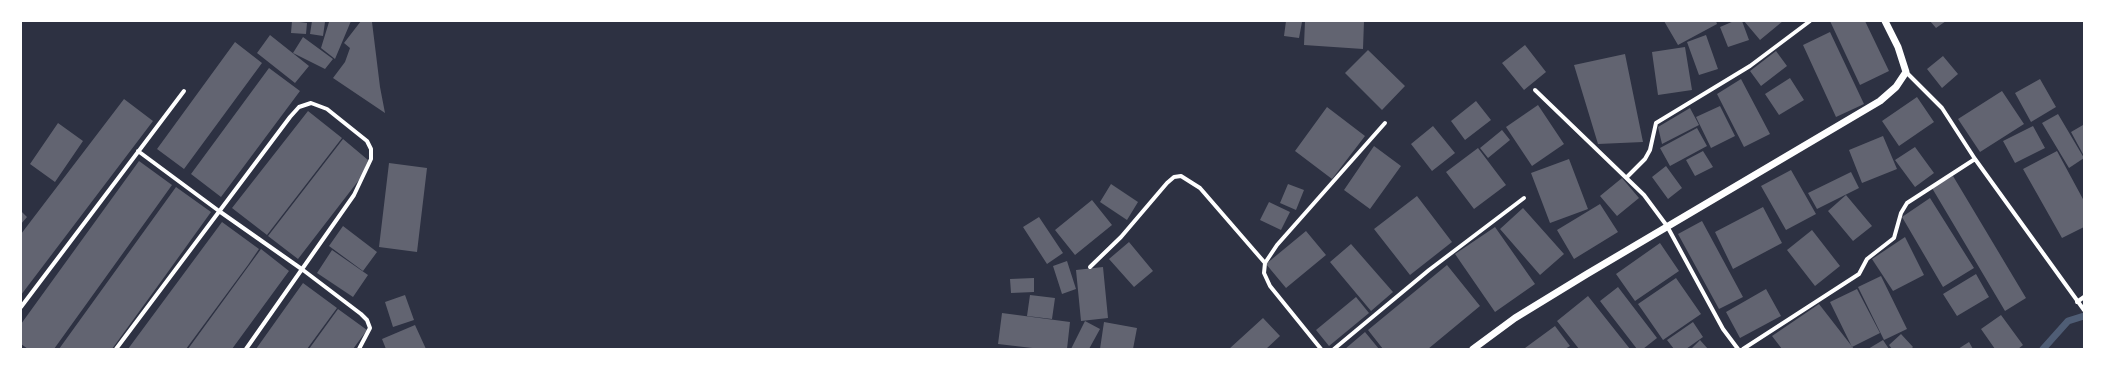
<!DOCTYPE html>
<style>
body{margin:0}
#map{position:relative;width:2105px;height:370px;overflow:hidden;background:#2d3142;font-family:Commissioner,sans-serif}
canvas{display:block}
.frame{position:absolute;inset:0;border:22px solid #fff;pointer-events:none}
</style>
<div id="map">
<canvas width="2105" height="370"></canvas>
<div class="frame"></div>
</div>
<script>
const ctx = document.querySelector('canvas').getContext('2d');
ctx.lineJoin = 'round';
function poly(rows) {
  const path = new Path2D();
  for (const r of rows) {
    path.moveTo(r[0], r[1]);
    for (let i = 2; i < r.length; i += 2) path.lineTo(r[i], r[i + 1]);
  }
  return path;
}
function strokePath(path, color, width, dash) {
  ctx.strokeStyle = color;
  ctx.lineWidth = width;
  ctx.lineCap = dash ? 'butt' : 'round';
  ctx.setLineDash(dash || []);
  ctx.stroke(path);
}
function fillPath(path, color) {
  ctx.fillStyle = color;
  ctx.fill(path, 'evenodd');
}
const stream = poly([
 [2043,349,2068,321,2084,316]
]);
const building = poly([
 [292,21,307,23,306,34,291,33],
 [312,21,325,22,323,36,310,34],
 [351,21,335,59,321,48,329,22],
 [361,21,372,22,380,87,385,113,333,78,345,62,350,48,344,43],
 [1286,21,1302,22,1299,38,1284,36],
 [1305,21,1364,21,1363,49,1304,45],
 [1664,21,1716,21,1717,24,1678,45],
 [1734,21,1742,21,1749,40,1728,47,1720,27],
 [1744,21,1783,21,1760,40],
 [1830,21,1865,21,1889,71,1860,85],
 [1930,21,1946,21,1936,28],
 [1830,32,1864,104,1836,117,1803,45],
 [270,35,309,66,295,83,257,53],
 [1706,35,1718,69,1699,75,1687,42],
 [303,37,333,59,325,69,293,53],
 [235,42,262,63,184,169,157,149],
 [1525,45,1546,72,1524,90,1502,63],
 [1685,47,1692,90,1658,95,1652,52],
 [1368,50,1405,86,1382,110,1345,73],
 [1776,51,1787,66,1761,86,1750,71],
 [1625,54,1643,142,1598,144,1574,65],
 [1943,56,1958,74,1942,88,1927,69],
 [269,68,300,91,221,197,191,174],
 [1790,78,1804,100,1779,115,1765,94],
 [1741,79,1770,134,1744,147,1717,94],
 [2040,79,2056,107,2031,122,2015,93],
 [2002,91,2024,124,1980,152,1958,119],
 [1917,97,1934,122,1899,146,1882,121],
 [124,99,153,121,21,295,21,234],
 [1476,101,1491,120,1465,140,1451,121],
 [1538,105,1564,144,1532,166,1506,127],
 [1720,106,1735,136,1711,148,1696,117],
 [1327,107,1365,136,1332,179,1295,151],
 [1690,108,1699,125,1662,144,1658,127],
 [308,111,342,138,267,235,232,208],
 [2058,114,2084,158,2069,168,2042,123],
 [58,123,83,141,55,182,30,164],
 [2083,125,2084,126,2084,156,2071,132],
 [1433,126,1455,153,1432,171,1411,144],
 [2033,126,2045,148,2015,163,2003,141],
 [1697,128,1707,146,1670,166,1660,148],
 [1502,130,1510,140,1488,158,1480,148],
 [1883,136,1897,169,1862,183,1849,150],
 [343,139,368,160,362,176,298,259,268,236],
 [1374,146,1401,166,1370,209,1344,190],
 [1915,147,1934,173,1915,187,1895,160],
 [1478,148,1506,185,1474,209,1446,172],
 [1703,151,1713,167,1695,176,1686,160],
 [2057,151,2084,201,2084,227,2062,238,2023,169],
 [1569,159,1588,209,1550,223,1531,173],
 [139,161,172,185,54,349,28,349,21,344,21,324],
 [389,163,427,168,417,252,379,247],
 [1666,166,1682,188,1668,199,1652,177],
 [1791,170,1816,214,1786,230,1761,186],
 [1851,172,1859,188,1817,209,1808,193],
 [1953,176,2026,298,2005,311,1932,188],
 [1622,178,1639,198,1617,216,1600,196],
 [1111,184,1138,202,1127,220,1100,202],
 [1288,184,1304,190,1296,210,1280,203],
 [176,187,211,212,165,276,112,349,59,349],
 [1846,195,1872,226,1853,241,1828,211],
 [1417,196,1452,242,1410,275,1374,229],
 [1930,198,1974,268,1943,287,1902,217],
 [1092,200,1112,225,1075,255,1055,230],
 [1269,202,1290,212,1281,230,1260,220],
 [1600,204,1618,232,1574,259,1557,230],
 [1763,207,1782,243,1733,269,1715,232],
 [1523,208,1564,254,1540,275,1500,229],
 [21,211,27,217,21,224],
 [1039,217,1063,253,1047,264,1023,227],
 [1702,221,1743,297,1719,309,1678,234],
 [222,222,259,249,248,265,186,349,128,349],
 [343,226,377,252,363,271,329,246],
 [1495,227,1535,284,1495,312,1455,254],
 [1812,230,1840,266,1815,286,1787,250],
 [1306,231,1326,255,1286,288,1266,264],
 [1905,237,1924,275,1893,291,1872,259],
 [1129,242,1153,271,1134,287,1109,259],
 [1660,243,1679,271,1635,301,1616,274],
 [1351,244,1393,292,1371,311,1330,262],
 [261,249,289,271,232,349,188,349],
 [332,250,368,275,353,297,317,273],
 [1067,261,1076,289,1062,294,1053,266],
 [1447,265,1480,306,1428,349,1383,349,1368,330],
 [1103,267,1108,318,1081,321,1076,270],
 [1976,274,1989,297,1957,316,1943,294],
 [1881,276,1907,329,1884,340,1858,287],
 [1034,278,1034,292,1011,293,1010,279],
 [1676,278,1701,314,1663,340,1638,304],
 [303,283,337,308,307,349,256,349],
 [1618,287,1657,338,1643,349,1637,349,1600,301],
 [1766,289,1781,316,1740,338,1726,312],
 [1857,289,1880,333,1852,347,1830,302],
 [405,295,414,320,393,327,385,302],
 [1030,295,1055,298,1052,319,1027,316],
 [1588,296,1630,349,1579,349,1557,321],
 [1356,297,1369,313,1329,346,1316,330],
 [1819,304,1854,349,1782,349,1772,336],
 [338,309,367,330,353,349,309,349],
 [1002,313,1070,322,1067,349,1041,349,998,344],
 [2001,315,2023,345,2018,349,1995,349,1981,329],
 [1263,318,1280,336,1266,349,1229,349],
 [1085,321,1100,329,1089,349,1071,349],
 [1104,322,1137,328,1133,349,1100,349],
 [1693,322,1703,337,1686,349,1674,349,1667,340],
 [415,325,426,349,386,349,382,339],
 [1555,326,1570,346,1565,349,1526,349,1525,348],
 [1365,332,1379,349,1345,349],
 [1901,334,1913,347,1911,349,1892,349,1889,345],
 [1700,340,1708,349,1691,349],
 [1883,340,1889,349,1868,349],
 [1969,342,1973,349,1958,349]
]);
const minor = poly([
 [1906,72,1942,108,1975,159,2084,310],
 [1535,90,1644,195,1667,226,1723,329,1738,349],
 [138,151,219,211,303,270,361,314,367,320,370,328,359,349],
 [1627,177,1645,159,1650,150,1656,123,1750,66,1810,21],
 [1090,267,1121,237,1167,183,1174,177,1181,176,1200,188,1265,263],
 [2077,302,2084,297],
 [21,307,184,91],
 [116,349,290,117,299,107,311,103,327,109,367,141,371,149,371,159,354,195,246,349],
 [1321,349,1270,286,1264,273,1265,263,1277,245,1385,123],
 [1334,349,1429,270,1524,198],
 [1743,349,1859,274,1867,259,1894,238,1901,213,1907,203,1975,159]
]);
const tertiary = poly([
 [1473,349,1515,318,1587,274,1880,101,1896,87,1906,72,1898,47,1885,21]
]);
strokePath(stream, '#4f5d75', 7);
fillPath(building, '#626471');
strokePath(minor, '#fff', 4);
strokePath(tertiary, '#fff', 7);
</script>
